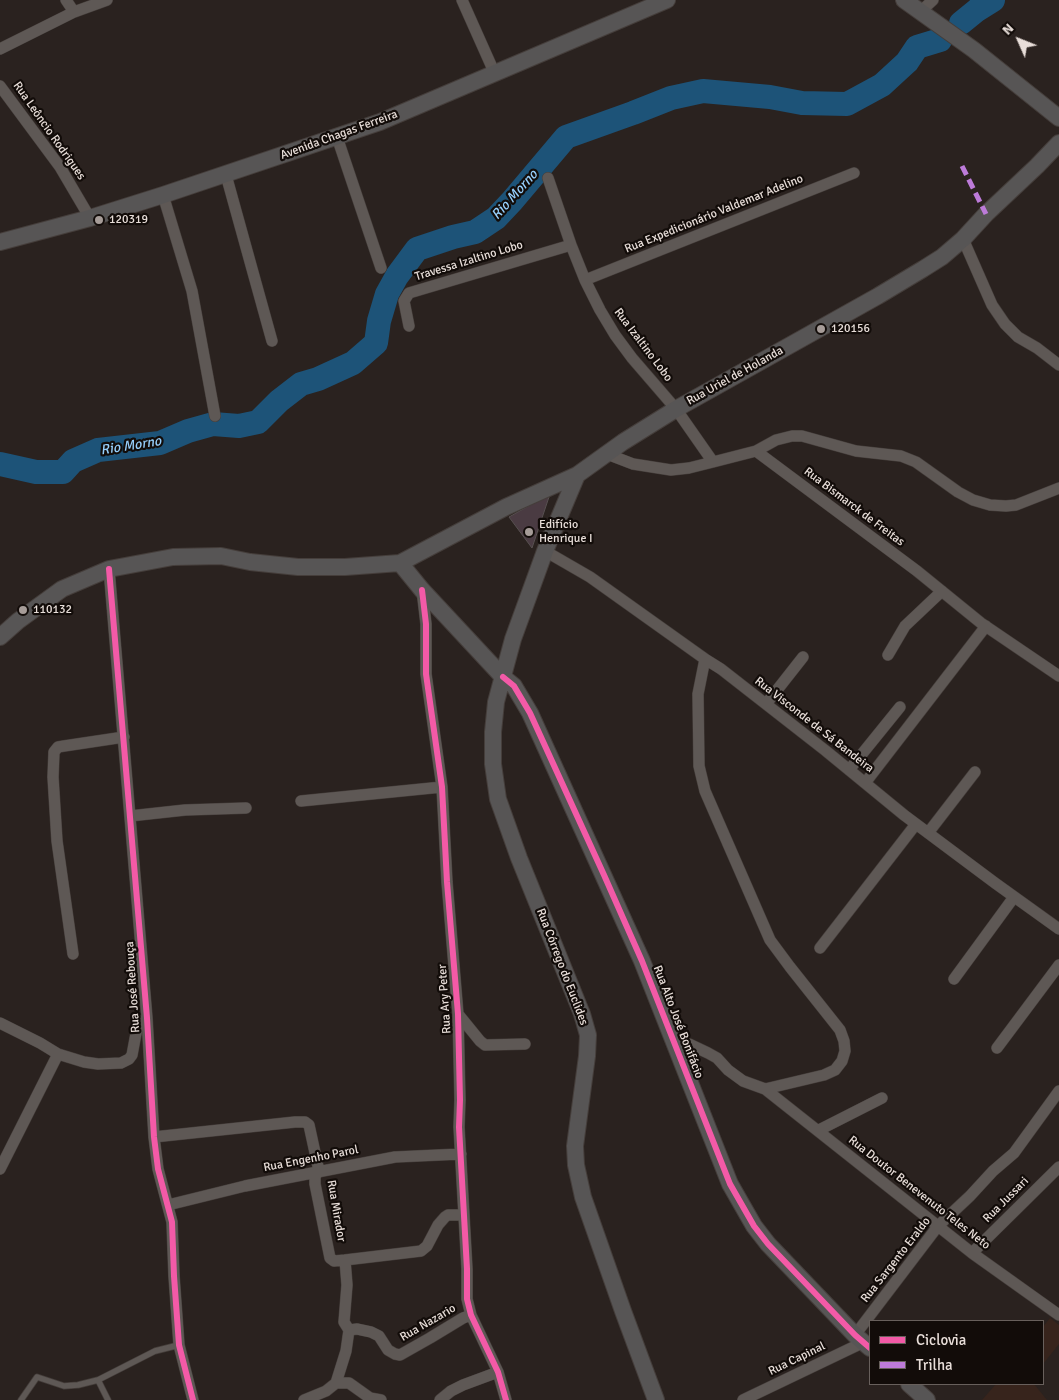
<!DOCTYPE html>
<meta charset="utf-8">
<style>
body{margin:0}
#map{position:relative;width:1059px;height:1400px;overflow:hidden;background:#2a221f;font-family:Signika,sans-serif}
canvas{display:block}
.legend{position:absolute;left:869px;top:1320px;width:175px;height:65px;box-sizing:border-box;background:#120c09;border:1px solid #68605c;margin:0;padding:6px 9px;list-style:none;font-size:15px;color:#e8ded9}
.legend li{display:flex;align-items:center;gap:10px;height:25px}
.legend b{width:25px;border:1px solid #68605c}
.north{position:absolute;left:994px;top:15px;width:50px;height:50px;-webkit-text-stroke:4px #120c09;paint-order:stroke;rotate:314deg;font-size:14px;font-weight:700;line-height:20px;text-align:center;color:#e8ded9}
.north::after{content:'';display:block;margin:auto;width:18px;height:22px;background:#e8ded9;clip-path:polygon(50% 0,100% 100%,50% 72%,0 100%)}
</style>
<div id="map">
<canvas width="1059" height="1400"></canvas>
<ul class="legend">
<li><b style="height:6px;background:#f35aa7"></b>Ciclovia</li>
<li><b style="height:6px;background:#bd7bd9"></b>Trilha</li>
</ul>
<div class="north">N</div>
</div>
<script>
const ctx = document.querySelector('canvas').getContext('2d');
ctx.lineJoin = 'round';
function fillPath(path, color) {
  ctx.fillStyle = color;
  ctx.fill(path, 'evenodd');
}
function poly(rows) {
  const path = new Path2D();
  for (const r of rows) {
    path.moveTo(r[0], r[1]);
    for (let i = 2; i < r.length; i += 2) path.lineTo(r[i], r[i + 1]);
  }
  return path;
}
function strokePath(path, color, width, dash) {
  ctx.strokeStyle = color;
  ctx.lineWidth = width;
  ctx.lineCap = dash ? 'butt' : 'round';
  ctx.setLineDash(dash || []);
  ctx.stroke(path);
}
function write(font, color, halo, rows, align = 'center') {
  ctx.font = font + ' Signika,sans-serif';
  ctx.lineWidth = 4.5;
  ctx.setLineDash([]);
  ctx.textBaseline = 'middle';
  ctx.strokeStyle = halo;
  ctx.fillStyle = color;
  for (const [text, x, y, turn = 0] of rows) {
    ctx.save();
    ctx.translate(x, y);
    ctx.rotate((+turn || 0) * Math.PI / 180);
    ctx.textAlign = isNaN(turn) ? turn : align;
    if (halo) ctx.strokeText(text, 0, 0);
    ctx.fillText(text, 0, 0);
    ctx.restore();
  }
}
const built = poly([
 [1050,1318,1059,1325,1059,1344,1043,1364,1043,1327],
 [996,1384,1034,1384,1047,1400,982,1400]
]);
const river = poly([
 [961,23,977,10,993,0],
 [0,464,36,472,63,472,73,461,98,450,160,443,188,431,213,424,239,426,258,422,279,401,301,384,318,379,353,363,376,343,379,321,387,294,397,276,417,249,453,237,475,232,496,218,512,201,566,137,633,113,671,98,703,91,770,97,802,103,847,104,882,85,907,62,917,47,940,40]
]);
const building = poly([
 [550,494,532,548,509,517,550,494]
]);
const lane = poly([
 [98,1380,108,1400],
 [21,1400,37,1377,64,1386,78,1385,98,1380,155,1351,179,1345]
]);
const street = poly([
 [66,0,74,12],
 [462,0,495,74],
 [920,12,933,0],
 [0,49,74,12,107,0],
 [0,86,60,167,90,218],
 [337,137,381,268],
 [226,175,272,341],
 [548,178,571,245,585,280,600,310,615,335,632,358,676,409,713,462],
 [163,195,192,291,215,416],
 [963,239,992,305,1005,324,1018,337,1037,348,1059,365],
 [585,280,854,173],
 [409,326,404,301,409,293,571,245],
 [756,451,917,571,981,623,1059,676],
 [607,454,633,464,671,470,689,468,713,462,756,451,776,440,792,436,802,436,856,451,901,456,916,462,958,492,973,500,990,505,1006,506,1016,505,1059,488],
 [545,551,590,577,705,659,721,669,826,751,904,815,995,883,1059,929],
 [109,569,147,1018,154,1137,158,1169,172,1222,174,1276,179,1345,193,1400],
 [422,590,426,624,426,674,442,787,447,882,458,1014,460,1100,459,1127,467,1269,467,1299,471,1315,498,1372,506,1400],
 [888,655,905,626,942,591],
 [766,704,803,657],
 [849,770,900,707],
 [865,783,986,626],
 [301,801,442,787],
 [130,816,185,810,246,808],
 [928,833,975,772],
 [820,948,916,824],
 [73,954,57,841,53,777,54,752,58,747,64,746,124,737],
 [954,979,1014,897],
 [458,1014,480,1041,485,1045,525,1044],
 [0,1023,40,1043,58,1054],
 [673,1040,689,1044,708,1053,717,1058,728,1070,743,1081,765,1089,824,1075,835,1070,842,1061,845,1051,844,1041,840,1030,790,967,770,940,705,791,699,766,698,694,705,659],
 [997,1048,1059,965],
 [765,1089,972,1253,1059,1315],
 [819,1130,882,1098],
 [154,1137,295,1122,305,1122,309,1125,319,1171,315,1176,315,1184,330,1258,334,1261,345,1260,347,1285,344,1322,349,1330,346,1351,336,1383,326,1391,304,1400],
 [0,1169,58,1054,84,1062,98,1064,121,1063,129,1059,132,1055,137,1028,141,1022,147,1018],
 [168,1205,245,1186,395,1157,461,1154],
 [972,1253,1059,1167],
 [345,1260,421,1251,427,1246,438,1225,445,1217,448,1215,464,1215],
 [349,1330,357,1329,371,1332,379,1336,388,1350,395,1354,400,1355,430,1338,463,1318,471,1315],
 [855,1335,938,1226,970,1196,993,1171,1014,1153,1059,1091],
 [336,1383,349,1383,370,1398,381,1400],
 [440,1400,451,1391,463,1385,498,1372],
 [743,1400,864,1342]
]);
const secondary = poly([
 [904,0,974,50,1059,118],
 [0,242,90,218,163,195,380,122,667,0],
 [577,475,545,551,513,639,496,702,493,732,493,764,498,799,519,858,582,1014,588,1035,587,1056,575,1146,576,1165,583,1197,623,1311,656,1400],
 [400,563,422,590,503,677,514,686,530,713,642,961,730,1184,754,1226,768,1244,855,1335,870,1348],
 [0,637,18,621,62,589,109,569,173,557,221,556,250,562,298,567,345,567,400,563,506,507,577,475,623,442,676,409,878,296,923,269,942,257,963,239,986,214,1037,166,1059,143],
 [909,1384,927,1400]
]);
const quiet = poly([
 [962,166,986,214]
]);
const cycleway = poly([
 [109,569,147,1018,154,1137,158,1169,172,1222,174,1276,179,1345,193,1400],
 [422,590,426,624,426,674,442,787,447,882,458,1014,460,1100,459,1127,467,1269,467,1299,471,1315,498,1372,506,1400],
 [503,677,514,686,530,713,604,875,642,961,730,1184,754,1226,768,1244,855,1335,870,1348]
]);
const markers = [
 [99,220,5,"#a69c98"],
 [821,329,5,"#a69c98"],
 [529,532,5,"#a69c98"],
 [23,610,5,"#a69c98"]
];
const streetNames = [
 ["Rua Leôncio Rodrigues",49,131,55],
 ["Avenida Chagas Ferreira",339,135,-20],
 ["Rua Expedicionário Valdemar Adelino",714,214,-22],
 ["Travessa Izaltino Lobo",469,261,-17],
 ["Rua Izaltino Lobo",643,345,53],
 ["Rua Uriel de Holanda",735,376,-29],
 ["Rua Bismarck de Freitas",854,507,37],
 ["Rua Visconde de Sá Bandeira",814,725,38],
 ["Rua Córrego do Euclides",562,967,69],
 ["Rua José Rebouça",133,987,-94],
 ["Rua Ary Peter",445,999,-94],
 ["Rua Alto José Bonifácio",678,1022,69],
 ["Rua Engenho Parol",311,1159,-11],
 ["Rua Doutor Benevenuto Teles Neto",919,1193,38],
 ["Rua Jussari",1006,1200,-45],
 ["Rua Mirador",336,1211,80],
 ["Rua Sargento Eraldo",896,1260,-52],
 ["Rua Nazario",428,1323,-30],
 ["Rua Capinal",797,1359,-26]
];
const poiNames = [
 ["120319",109,220],
 ["120156",831,329],
 ["Edifício",539,525],
 ["Henrique I",539,539],
 ["110132",33,610]
];
const waterNames = [
 ["Rio Morno",515,195,-48],
 ["Rio Morno",131,446,-9]
];
fillPath(built, '#37241c');
strokePath(river, '#1d5378', 24);
fillPath(building, '#4a3b42');
strokePath(building, '#575050', 1);
strokePath(lane, '#453e3b', 7);
strokePath(street, '#453e3b', 12);
strokePath(secondary, '#453e3b', 18);
strokePath(lane, '#5e5855', 5.5);
strokePath(street, '#5e5855', 11);
strokePath(secondary, '#575555', 16);
strokePath(quiet, '#bd7bd9', 5, [10, 5]);
strokePath(cycleway, '#f35aa7', 6);
for (const [x, y, r, color] of markers) {
  const dot = new Path2D();
  dot.arc(x, y, r, 0, 2 * Math.PI);
  ctx.fillStyle = color;
  ctx.fill(dot);
  strokePath(dot, '#120c09', 2);
}
write('12px', '#e8ded9', '#120c09', streetNames);
write('12px', '#e8ded9', '#120c09', poiNames, 'left');
write('italic 14px', '#96cffc', '#120c09', waterNames);
</script>
